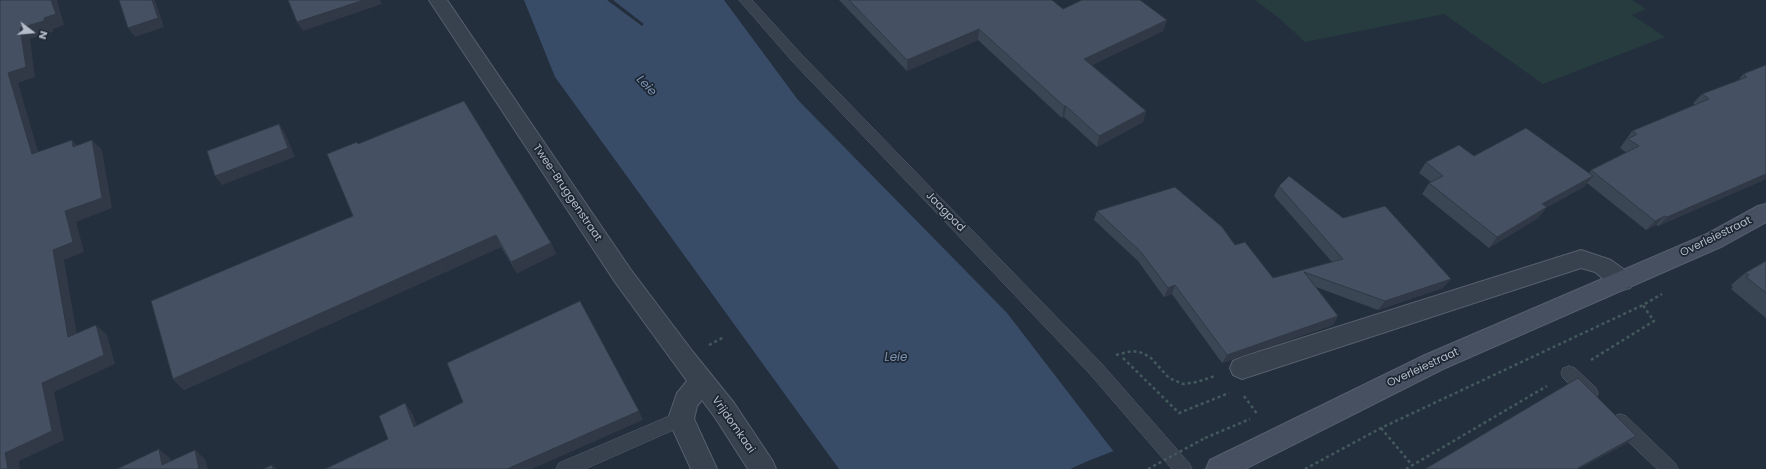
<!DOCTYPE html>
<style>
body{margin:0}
#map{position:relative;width:1766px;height:469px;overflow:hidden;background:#242f3e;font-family:Poppins,sans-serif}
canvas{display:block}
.north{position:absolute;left:12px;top:12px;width:40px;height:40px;-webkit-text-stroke:3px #1d2633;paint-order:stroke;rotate:106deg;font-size:11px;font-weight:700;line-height:16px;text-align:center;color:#b4bcc9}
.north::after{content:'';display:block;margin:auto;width:14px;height:18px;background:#b4bcc9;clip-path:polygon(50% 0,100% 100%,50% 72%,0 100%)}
</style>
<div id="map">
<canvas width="1766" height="469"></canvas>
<div class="north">N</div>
</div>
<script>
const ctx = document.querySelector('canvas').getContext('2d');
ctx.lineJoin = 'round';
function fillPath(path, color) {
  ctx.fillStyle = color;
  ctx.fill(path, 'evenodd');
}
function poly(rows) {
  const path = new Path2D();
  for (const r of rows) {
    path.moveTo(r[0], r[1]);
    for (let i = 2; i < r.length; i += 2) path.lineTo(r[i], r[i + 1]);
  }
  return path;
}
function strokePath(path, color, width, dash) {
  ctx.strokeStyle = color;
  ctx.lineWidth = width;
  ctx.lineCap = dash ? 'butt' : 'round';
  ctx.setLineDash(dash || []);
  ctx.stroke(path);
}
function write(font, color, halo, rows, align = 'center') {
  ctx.font = font + ' Poppins,sans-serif';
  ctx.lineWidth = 3.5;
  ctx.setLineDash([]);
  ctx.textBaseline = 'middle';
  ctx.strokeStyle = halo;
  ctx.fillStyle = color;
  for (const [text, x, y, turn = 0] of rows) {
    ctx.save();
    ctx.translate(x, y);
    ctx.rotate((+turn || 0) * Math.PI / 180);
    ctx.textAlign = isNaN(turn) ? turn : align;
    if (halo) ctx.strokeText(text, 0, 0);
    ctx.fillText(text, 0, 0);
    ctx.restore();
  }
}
const green = poly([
 [1255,0,1632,0,1646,9,1632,15,1665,37,1543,84,1444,14,1305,42,1279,18]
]);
const water = poly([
 [524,0,607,0,642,26,644,24,613,0,724,0,798,100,1007,313,1127,469,839,469,555,77]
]);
const pier = poly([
 [1116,450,1129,469,1070,469,1088,461]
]);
const path = poly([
 [709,345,724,337],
 [1116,355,1132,351,1143,353,1151,358,1169,378,1183,384,1197,382,1215,376],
 [1123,358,1179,413,1229,393],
 [1591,360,1654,321,1642,304],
 [1244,396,1258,415],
 [1381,428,1412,465],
 [1205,438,1250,419],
 [1305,469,1381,428,1643,305,1662,294],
 [1406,469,1547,386]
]);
const lane = poly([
 [739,0,752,0,802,55,1101,363,1189,463,1192,469,1172,469,1089,373,792,61,739,0],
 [1569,366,1575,368,1596,388,1598,393,1596,398,1590,400,1584,398,1563,378,1561,373,1563,368,1569,366],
 [681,411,687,414,690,419,687,424,585,469,556,469,559,463,681,411],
 [1620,414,1626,416,1675,463,1678,469,1657,469,1614,428,1611,422,1614,416,1620,414]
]);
const street = poly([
 [429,0,447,0,631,270,693,352,734,403,772,460,776,469,748,469,716,419,702,400,697,406,694,419,717,469,691,469,668,419,677,393,687,381,615,282,429,0],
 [1581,250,1611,260,1630,274,1633,281,1630,288,1622,290,1614,288,1595,272,1581,268,1242,379,1233,375,1230,368,1233,361,1242,357,1581,250]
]);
const secondary = poly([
 [1766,204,1766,222,1723,246,1443,369,1245,469,1206,469,1210,460,1425,355,1707,234,1758,206,1766,204]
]);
const pathBridge = poly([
 [1148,469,1205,438]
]);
const wall = poly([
 [839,0,1052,0,1063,9,1167,20,1163,31,1092,65,1146,111,1143,122,1097,147,1064,117,1062,118,978,40,907,71],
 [1766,65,1766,179,1658,226,1656,225,1646,230,1587,183,1584,187,1547,207,1538,218,1489,248,1422,194,1429,183,1431,182,1419,173,1426,162,1474,156,1589,173,1591,170,1627,153,1620,148,1625,141,1632,131,1695,105,1693,103,1702,94,1738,81,1743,74],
 [358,144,551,243,556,254,517,273,501,247,184,390,173,379,353,216],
 [1279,186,1343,218,1443,288,1378,310,1316,287,1338,316,1333,325,1222,363,1172,294,1164,297,1138,261,1094,220,1097,211,1235,245,1273,278,1332,262,1274,196],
 [1766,261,1766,318,1731,289,1733,287,1731,285,1745,273]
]);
const shadedWall = poly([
 [51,0,57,0,64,25,53,29,53,32,30,39,35,77,18,83,42,165,32,154,8,73,20,28,44,18],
 [152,0,155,0,164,27,135,37,128,28],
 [364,0,380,0,382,4,303,31,297,22],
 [1167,20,1163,31,1082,70,1084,59],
 [979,29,978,40,907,71,907,60],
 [1064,106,1066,106,1064,117,1062,118],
 [1146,111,1143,122,1097,147,1099,136],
 [279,124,285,133,295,157,222,185,215,176],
 [72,140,82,151,73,147],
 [92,140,102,150,112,208,76,222,84,252,64,260,79,347,68,337,53,250,65,211],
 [1766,174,1766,179,1658,226,1667,217],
 [1593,176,1584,187,1533,214,1542,204],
 [1547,207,1538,218,1489,248,1497,237],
 [1665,216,1656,225,1646,230,1655,221],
 [496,235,501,247,184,390,173,379],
 [551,243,556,254,517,273,511,262],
 [1451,279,1443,288,1378,310,1385,301],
 [1175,285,1172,294,1164,297,1168,288],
 [1338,316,1333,325,1222,363,1227,355],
 [96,325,107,335,115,364,54,392,64,440,19,461,20,469,8,469,5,453,42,383],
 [405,403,412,413,421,435,414,427],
 [639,411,643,420,532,469,507,469],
 [1636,436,1626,444,1579,469,1578,468],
 [159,449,170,458,172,469,162,465],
 [195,450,205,459,208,469,199,469],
 [272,465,277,469,273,469]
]);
const building = poly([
 [0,0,51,0,56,14,44,18,44,21,20,28,26,67,8,73,32,154,72,140,73,147,92,140,102,198,65,211,73,242,53,250,68,337,96,325,104,355,42,383,52,431,5,453,8,469,0,469,0,0],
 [119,0,152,0,158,18,128,28,119,0],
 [288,0,364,0,297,22,288,0],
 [849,0,1052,0,1063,9,1082,0,1140,0,1167,20,1084,59,1146,111,1099,136,1066,106,1064,106,979,29,907,60,849,0],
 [1766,65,1766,174,1667,217,1665,216,1655,221,1591,170,1639,146,1628,139,1637,134,1632,131,1709,99,1702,94,1747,77,1743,74,1766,65],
 [464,101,551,243,511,262,496,235,173,379,151,301,353,216,327,154,357,142,358,144,464,101],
 [279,124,288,148,215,176,207,151,279,124],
 [1526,128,1593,176,1542,204,1547,207,1497,237,1429,183,1443,176,1426,162,1459,145,1474,156,1526,128],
 [1289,176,1343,218,1385,206,1451,279,1385,301,1304,272,1338,316,1227,355,1175,285,1168,288,1141,252,1097,211,1175,187,1222,227,1235,245,1245,242,1273,278,1343,259,1279,186,1289,176],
 [1766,261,1766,293,1746,277,1749,275,1745,273,1766,261],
 [580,301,639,411,507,469,325,469,388,439,379,416,405,403,414,427,463,402,447,363,580,301],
 [1578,378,1636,436,1578,468,1579,469,1425,469,1578,378],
 [159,449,162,465,195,450,199,469,117,469,159,449],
 [272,465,273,469,263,469,272,465]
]);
const streetNames = [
 ["Twee-Bruggenstraat",567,193,56],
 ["Jaagpad",945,212,46],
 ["Overleiestraat",1716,237,-26],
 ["Overleiestraat",1423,368,-25],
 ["Vrijdomkaai",733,425,55]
];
const waterNames = [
 ["Leie",646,86,47],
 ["Leie",896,358]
];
fillPath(green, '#263c3f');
fillPath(water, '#394c67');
fillPath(pier, '#242f3e');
strokePath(lane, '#565f6c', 1);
strokePath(street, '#565f6c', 2);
strokePath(secondary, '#565f6c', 2);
strokePath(path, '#44595c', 2.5, [3, 3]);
fillPath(lane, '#38414e');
fillPath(street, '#38414e');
fillPath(secondary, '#465061');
strokePath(pathBridge, '#44595c', 2.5, [3, 3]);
fillPath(wall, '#3b4654');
fillPath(shadedWall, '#303945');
fillPath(building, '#455162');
strokePath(building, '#303945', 1);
write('11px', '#b4bcc9', '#1d2633', streetNames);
write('italic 12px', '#7c92b1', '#1d2633', waterNames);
</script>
